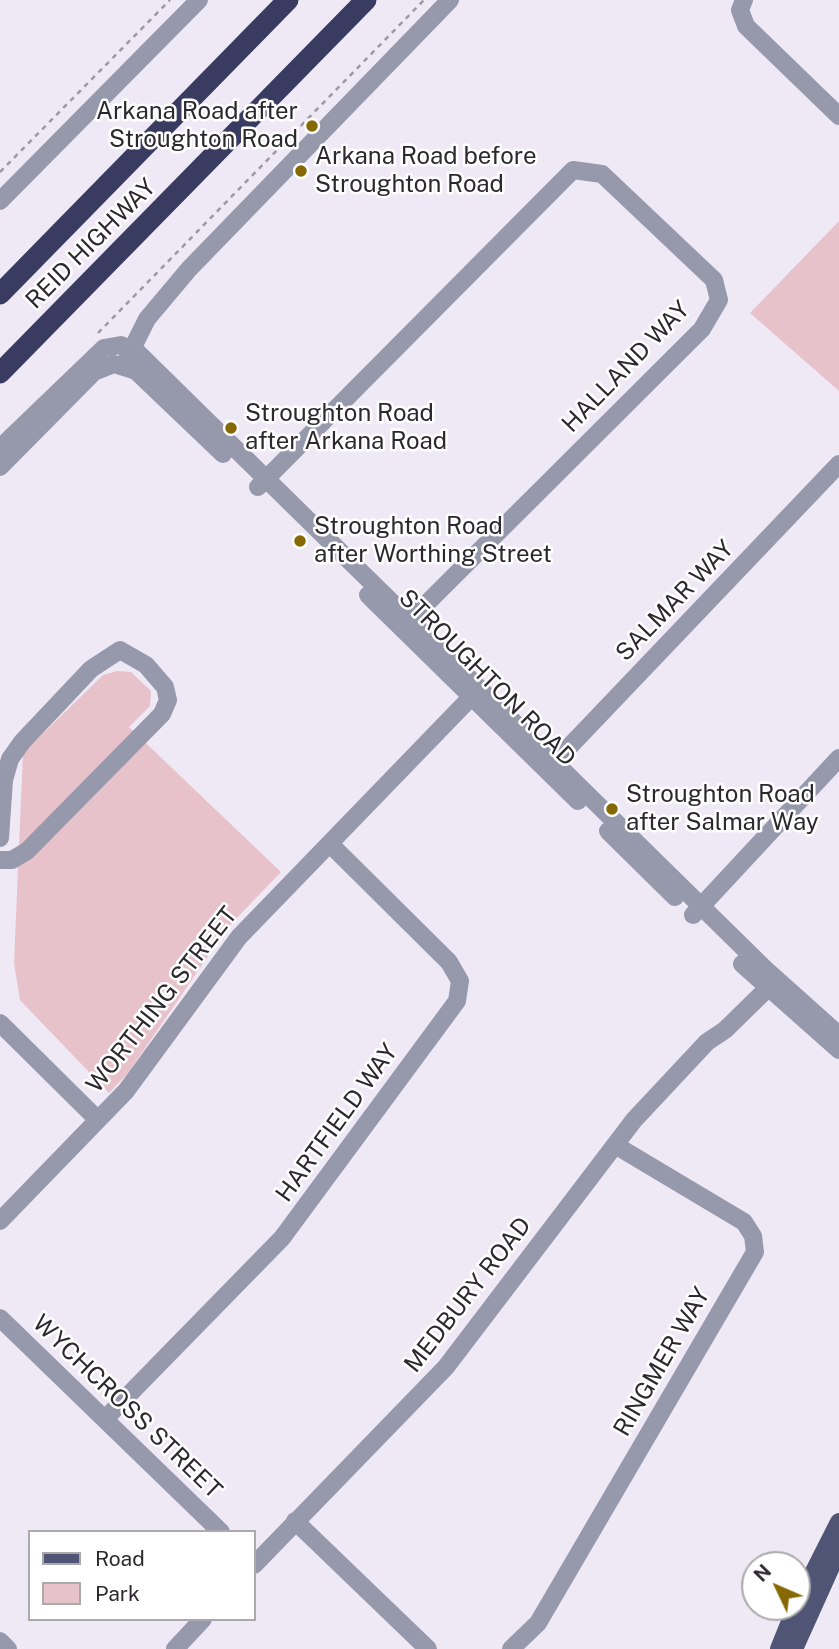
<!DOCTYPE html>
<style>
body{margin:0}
#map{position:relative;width:839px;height:1649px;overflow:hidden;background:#efe9f6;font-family:"Public Sans",sans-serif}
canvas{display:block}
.legend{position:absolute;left:28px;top:1530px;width:228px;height:91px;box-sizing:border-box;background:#fff;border:2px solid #aba9ab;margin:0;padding:9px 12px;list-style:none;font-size:21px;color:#2c292e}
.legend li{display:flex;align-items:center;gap:14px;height:35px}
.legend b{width:35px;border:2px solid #aba9ab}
.north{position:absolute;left:741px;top:1551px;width:70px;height:70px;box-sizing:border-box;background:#fff;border:2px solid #aba9ab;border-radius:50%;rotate:314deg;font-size:19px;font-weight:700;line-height:28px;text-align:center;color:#2c292e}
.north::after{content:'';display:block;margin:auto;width:24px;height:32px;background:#866904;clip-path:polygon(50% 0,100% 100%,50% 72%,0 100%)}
</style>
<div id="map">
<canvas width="839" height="1649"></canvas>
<ul class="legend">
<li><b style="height:9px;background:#505475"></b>Road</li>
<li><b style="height:19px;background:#e8c2ca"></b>Park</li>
</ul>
<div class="north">N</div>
</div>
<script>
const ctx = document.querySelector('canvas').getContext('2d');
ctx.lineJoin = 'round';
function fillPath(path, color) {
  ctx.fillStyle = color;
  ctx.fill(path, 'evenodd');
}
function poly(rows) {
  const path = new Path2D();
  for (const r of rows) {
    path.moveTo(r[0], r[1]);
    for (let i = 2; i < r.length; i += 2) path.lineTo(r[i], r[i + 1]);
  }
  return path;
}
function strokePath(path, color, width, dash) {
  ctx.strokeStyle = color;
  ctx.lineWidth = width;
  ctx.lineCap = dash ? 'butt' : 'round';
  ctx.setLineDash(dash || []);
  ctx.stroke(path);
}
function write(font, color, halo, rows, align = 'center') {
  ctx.font = font + ' "Public Sans",sans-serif';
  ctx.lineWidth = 5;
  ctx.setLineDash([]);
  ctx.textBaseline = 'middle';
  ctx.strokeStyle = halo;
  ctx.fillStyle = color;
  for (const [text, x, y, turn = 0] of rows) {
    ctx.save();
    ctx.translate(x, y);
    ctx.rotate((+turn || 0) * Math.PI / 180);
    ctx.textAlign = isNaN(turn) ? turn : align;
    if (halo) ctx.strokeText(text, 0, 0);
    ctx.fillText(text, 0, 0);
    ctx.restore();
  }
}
const green = poly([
 [839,221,839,391,750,313],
 [117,671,131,672,151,691,150,706,129,727,281,872,228,927,128,1073,109,1093,20,1000,14,963,23,753,103,675]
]);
const path = poly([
 [0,172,170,0],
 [98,333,424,0]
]);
const minor = poly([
 [744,0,740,10,746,26,839,116],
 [0,201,199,0],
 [127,359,147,319,189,269,450,0],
 [0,448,104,348,121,345,136,351,764,968,839,1035],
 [0,467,94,372,114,364,136,371,223,454],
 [258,487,573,170,602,174,714,280,719,300,702,329,404,626],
 [368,595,578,801],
 [549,768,839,464],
 [608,831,675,897],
 [0,838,4,780,10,759,22,742,91,669,120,650,146,665,165,687,168,700,162,714,27,851,12,860,0,860],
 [693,915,839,758],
 [742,964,839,1050],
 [0,1023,98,1120],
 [0,1221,126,1091,239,937,479,689],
 [0,1318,221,1532],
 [105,1419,282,1238,457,1001,460,981,449,962,330,844],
 [295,1521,428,1649],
 [254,1565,446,1367,634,1120,707,1042,725,1030,774,982],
 [0,1641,8,1649],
 [175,1649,203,1619],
 [511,1649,538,1623,755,1252,753,1236,744,1222,615,1145]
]);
const major = poly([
 [797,1605,839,1522],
 [779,1649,796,1607],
 [794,1649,839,1549]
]);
const highway = poly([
 [0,294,288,0],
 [0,373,366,0]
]);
const markers = [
 [312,126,7,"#866904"],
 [301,171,7,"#866904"],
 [231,428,7,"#866904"],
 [300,541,7,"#866904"],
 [612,809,7,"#866904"]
];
const poiNames = [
 ["Arkana Road after",298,112,"right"],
 ["Stroughton Road",298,140,"right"],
 ["Arkana Road before",315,157],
 ["Stroughton Road",315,185],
 ["Stroughton Road",245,414],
 ["after Arkana Road",245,442],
 ["Stroughton Road",314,527],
 ["after Worthing Street",314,555],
 ["Stroughton Road",626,795],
 ["after Salmar Way",626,823]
];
const streetNames = [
 ["REID HIGHWAY",91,244,-45],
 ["HALLAND WAY",626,367,-46],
 ["SALMAR WAY",675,601,-46],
 ["STROUGHTON ROAD",487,678,45],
 ["WORTHING STREET",162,1000,-52],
 ["HARTFIELD WAY",337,1123,-54],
 ["MEDBURY ROAD",468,1295,-52],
 ["RINGMER WAY",662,1362,-60],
 ["WYCHCROSS STREET",127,1407,44]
];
fillPath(green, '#e8c2ca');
strokePath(path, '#9d98a2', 2.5, [5, 5]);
strokePath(minor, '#9698ac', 18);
strokePath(major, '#505475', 18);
strokePath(highway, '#393b61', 21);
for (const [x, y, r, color] of markers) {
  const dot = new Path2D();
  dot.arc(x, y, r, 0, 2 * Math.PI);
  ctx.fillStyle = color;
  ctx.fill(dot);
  strokePath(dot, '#fff', 2.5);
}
write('24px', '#2c292e', '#fff', poiNames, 'left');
write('24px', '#2c292e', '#fff', streetNames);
</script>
